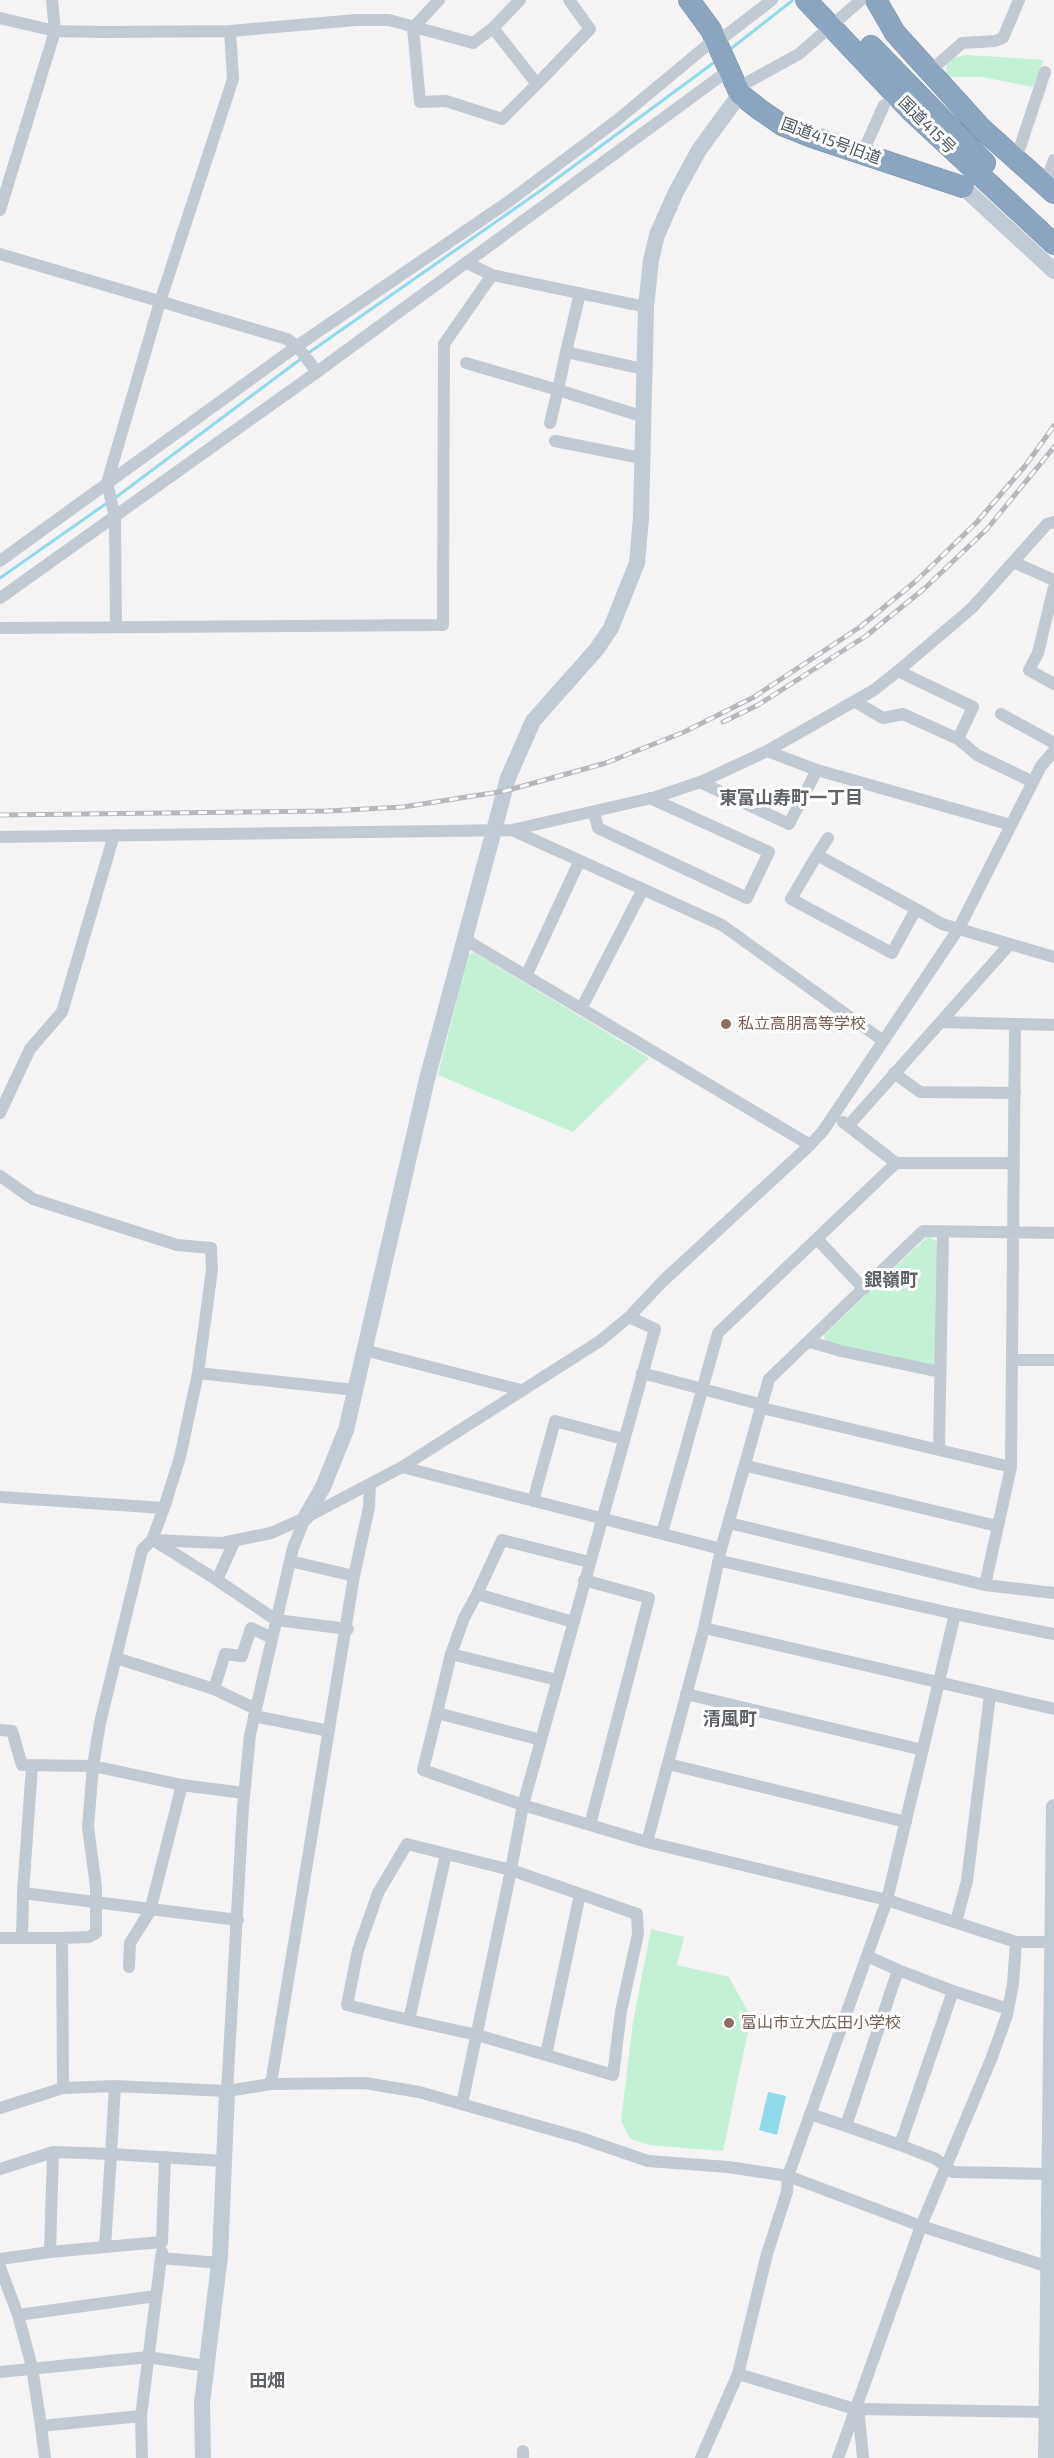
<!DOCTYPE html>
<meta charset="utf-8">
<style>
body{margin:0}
canvas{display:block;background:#f5f3f3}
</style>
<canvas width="1054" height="2458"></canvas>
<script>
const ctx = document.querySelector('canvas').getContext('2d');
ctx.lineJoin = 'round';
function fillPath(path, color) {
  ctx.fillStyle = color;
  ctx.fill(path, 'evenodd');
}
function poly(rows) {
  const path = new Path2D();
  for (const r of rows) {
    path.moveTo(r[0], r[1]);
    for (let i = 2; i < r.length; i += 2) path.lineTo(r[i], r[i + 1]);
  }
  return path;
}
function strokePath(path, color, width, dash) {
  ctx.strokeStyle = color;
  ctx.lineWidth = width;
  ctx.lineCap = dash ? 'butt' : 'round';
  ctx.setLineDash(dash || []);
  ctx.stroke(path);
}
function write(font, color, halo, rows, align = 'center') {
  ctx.font = font + ' "Exo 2","Noto Sans JP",sans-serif';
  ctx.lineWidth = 6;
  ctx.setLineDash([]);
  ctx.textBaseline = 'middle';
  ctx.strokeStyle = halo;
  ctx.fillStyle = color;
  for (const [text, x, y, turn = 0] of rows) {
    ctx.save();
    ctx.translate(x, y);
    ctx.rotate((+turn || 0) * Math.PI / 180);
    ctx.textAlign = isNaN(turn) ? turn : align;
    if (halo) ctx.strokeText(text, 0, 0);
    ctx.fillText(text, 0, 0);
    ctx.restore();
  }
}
const green = poly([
 [966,55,984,56,1044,60,1033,87,982,77,946,77,947,60],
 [473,952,649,1058,573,1132,438,1075,468,956],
 [928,1236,940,1244,938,1368,826,1343,824,1335],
 [651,1929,684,1937,677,1965,729,1977,751,2017,723,2151,650,2145,630,2139,621,2121,633,2022]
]);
const water = poly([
 [768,2092,786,2096,777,2135,759,2130]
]);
const stream = poly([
 [728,51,793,0],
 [307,354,540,191,716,61],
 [115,498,302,358],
 [0,578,107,503]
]);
const street = poly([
 [439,0,413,28,420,102,446,101,502,119,537,84,493,28],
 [0,18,55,31,104,32,230,31,356,20,389,20,473,43,493,28,520,0],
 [930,71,962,43,995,41,1003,38,1019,0],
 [537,84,590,29,569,0],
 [737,88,799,54,861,0],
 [862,154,884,105],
 [1016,159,1045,72],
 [1045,184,1054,160],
 [0,210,55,31,52,0],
 [0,254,287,339,297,346,317,372],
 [467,263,492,275],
 [566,352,580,293],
 [466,363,558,390,566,352,643,369],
 [550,423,558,390,641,416],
 [555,441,641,458],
 [0,561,297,346,508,202,616,121,716,38,725,36,772,0],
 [1013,562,1054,580],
 [1054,587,1038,653,1029,670,1054,684],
 [0,598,317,372,729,70],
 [116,627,115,517,107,483,160,302,233,79,230,31],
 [0,628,443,625,444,344,492,275,646,307],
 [898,671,973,707,958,739],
 [854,701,883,718,903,714,958,739,977,755,1033,782],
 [1001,714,1054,743],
 [767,751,817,770,1011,825],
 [700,782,789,824,817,770],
 [594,812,598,828,747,898,769,852,650,798],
 [512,830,656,797,703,781,767,751,874,690,898,671,972,608,1047,524,1054,522],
 [0,837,512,830,722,925,882,1040],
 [817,855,828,838],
 [916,909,892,953,791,899,817,855,916,909,942,924,1054,957],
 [464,939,810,1145],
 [526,976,579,862],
 [581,1009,643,889],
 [941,1022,1054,1025],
 [894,1073,920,1092,1015,1093],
 [0,1113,30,1049,62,1012,114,835],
 [843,1122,896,1163,1014,1163],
 [848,1126,1010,944],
 [0,1176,33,1199,177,1245,211,1248,212,1270,198,1373],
 [817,1239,864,1289],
 [629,1317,655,1329,523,1805,647,1842,887,1900,1016,1942,1051,1942],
 [810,1342,841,1351,940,1372],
 [364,1350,521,1390],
 [1012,1360,1054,1360],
 [642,1373,763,1405],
 [762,1408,1011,1467],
 [939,1449,943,1231],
 [747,1466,997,1526],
 [402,1467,721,1549],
 [0,1497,164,1508,152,1540,142,1550,100,1723,93,1766,88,1827,96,1887,96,1933,89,1937,62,1938,63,2088],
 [533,1501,555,1421,623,1439],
 [164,1508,180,1457,198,1373,355,1390],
 [729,1523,985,1585,1054,1593],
 [662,1533,718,1333,896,1163],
 [152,1540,222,1543,271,1533,305,1518,402,1467,600,1341,629,1317,663,1281,810,1145,823,1131,959,928,1041,766,1054,751],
 [153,1540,217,1580],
 [235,1540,217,1580,276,1620,348,1629],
 [290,1561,354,1576],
 [721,1561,955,1614],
 [584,1580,649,1598,590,1825],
 [985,1585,1011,1467,1015,1024],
 [477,1594,502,1540,589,1562],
 [704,1628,1054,1709],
 [451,1654,464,1618,477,1594,573,1622],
 [116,1658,214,1689],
 [686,1694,923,1750],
 [256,1709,214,1689,225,1654,242,1656,251,1628,272,1638],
 [437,1713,451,1654,557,1680],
 [254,1716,329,1731],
 [0,1730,12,1731,22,1765,93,1766,182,1785],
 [668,1764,906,1822],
 [647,1842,704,1628,721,1549,769,1379,923,1231,1054,1233],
 [446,1854,409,2020,347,2005,358,1950,378,1893,407,1844,511,1870,523,1805,423,1770,437,1713,541,1740],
 [23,1893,32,1766],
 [956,1922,967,1881,990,1695],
 [22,1937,23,1893,238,1920],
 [0,1938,62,1938],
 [867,1956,898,1970],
 [129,1967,130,1943,150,1911,182,1785,244,1793],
 [1008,2009,953,1991,900,2145,936,2159,953,2172,1049,2174],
 [409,2020,477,2035,546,2055,580,1894,637,1914,638,1934,621,2011,613,2075,546,2055],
 [271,2084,354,1576,369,1507,370,1486],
 [115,2086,111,2154,224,2161],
 [227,2091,243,1807,250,1735,293,1548,305,1518],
 [462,2104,511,1870,580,1894],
 [0,2108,63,2088,115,2086,227,2091,271,2084,365,2083,419,2092,581,2138,648,2161,728,2167,788,2176,921,2226,1049,2267],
 [810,2114,846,2126],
 [900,2145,846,2126,898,1970,953,1991],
 [0,2169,53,2152],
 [105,2247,50,2252,53,2152,111,2154,105,2247,162,2242,165,2157],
 [162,2252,161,2258,219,2263],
 [0,2259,50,2252],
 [0,2267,18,2315,156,2296],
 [18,2315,32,2367,41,2426,141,2416,161,2258],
 [0,2372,148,2357,206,2366],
 [738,2374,855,2409,1047,2412],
 [855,2409,859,2416,863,2458],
 [141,2416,142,2458],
 [41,2426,45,2458],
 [523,2458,523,2451],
 [701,2458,738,2374,767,2254,787,2192,788,2176,887,1900,955,1614,1054,1634],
 [838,2458,921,2226,992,2057,1007,2015,1013,1984,1016,1942]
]);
const secondary = poly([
 [963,187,1054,271],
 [305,1518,323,1487,346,1430,427,1079,508,778,533,721,596,650,611,628,637,563,641,518,646,307,651,260,657,235,676,192,699,150,740,94],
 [203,2458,202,2403,220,2256,227,2091],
 [1046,2458,1054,1807]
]);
const highway = poly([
 [689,0,711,30,740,94,759,109,782,125,812,137,963,187],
 [806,0,911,111,1054,244],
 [876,0,895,33,981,128,1054,193],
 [871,46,985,163]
]);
const rail = poly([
 [723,722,758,705,866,636,925,588,987,529,1054,447],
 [0,815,327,811,403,807,505,791,606,763,684,732,754,697,860,627,916,581,977,522,1025,466,1054,426]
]);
const markers = [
 [726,1024,6,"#8d6e63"],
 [729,2023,6,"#8d6e63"]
];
const streetNames = [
 ["国道415号",927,125,45],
 ["国道415号旧道",831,141,20]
];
const educationNames = [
 ["私立高朋高等学校",738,1024],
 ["富山市立大広田小学校",741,2023]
];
const neighbourhoodNames = [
 ["東富山寿町一丁目",791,798],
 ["銀嶺町",891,1280],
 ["清風町",730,1719],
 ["田畑",267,2381]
];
fillPath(green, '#c3f1d5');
fillPath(water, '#90daee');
strokePath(stream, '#90daee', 3);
strokePath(highway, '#7690ad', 22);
strokePath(street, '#c1cad2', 12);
strokePath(secondary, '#c1cbd6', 16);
strokePath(highway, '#8ba5c1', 21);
strokePath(rail, '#b5b8bd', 5);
strokePath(rail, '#fff', 3, [9]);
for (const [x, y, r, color] of markers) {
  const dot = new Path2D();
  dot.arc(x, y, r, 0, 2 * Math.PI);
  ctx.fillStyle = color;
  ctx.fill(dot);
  strokePath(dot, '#fff', 2);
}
write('16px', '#4a5661', '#fff', streetNames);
write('16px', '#785e54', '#fff', educationNames, 'left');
write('bold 18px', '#5f6368', '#fff', neighbourhoodNames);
</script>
